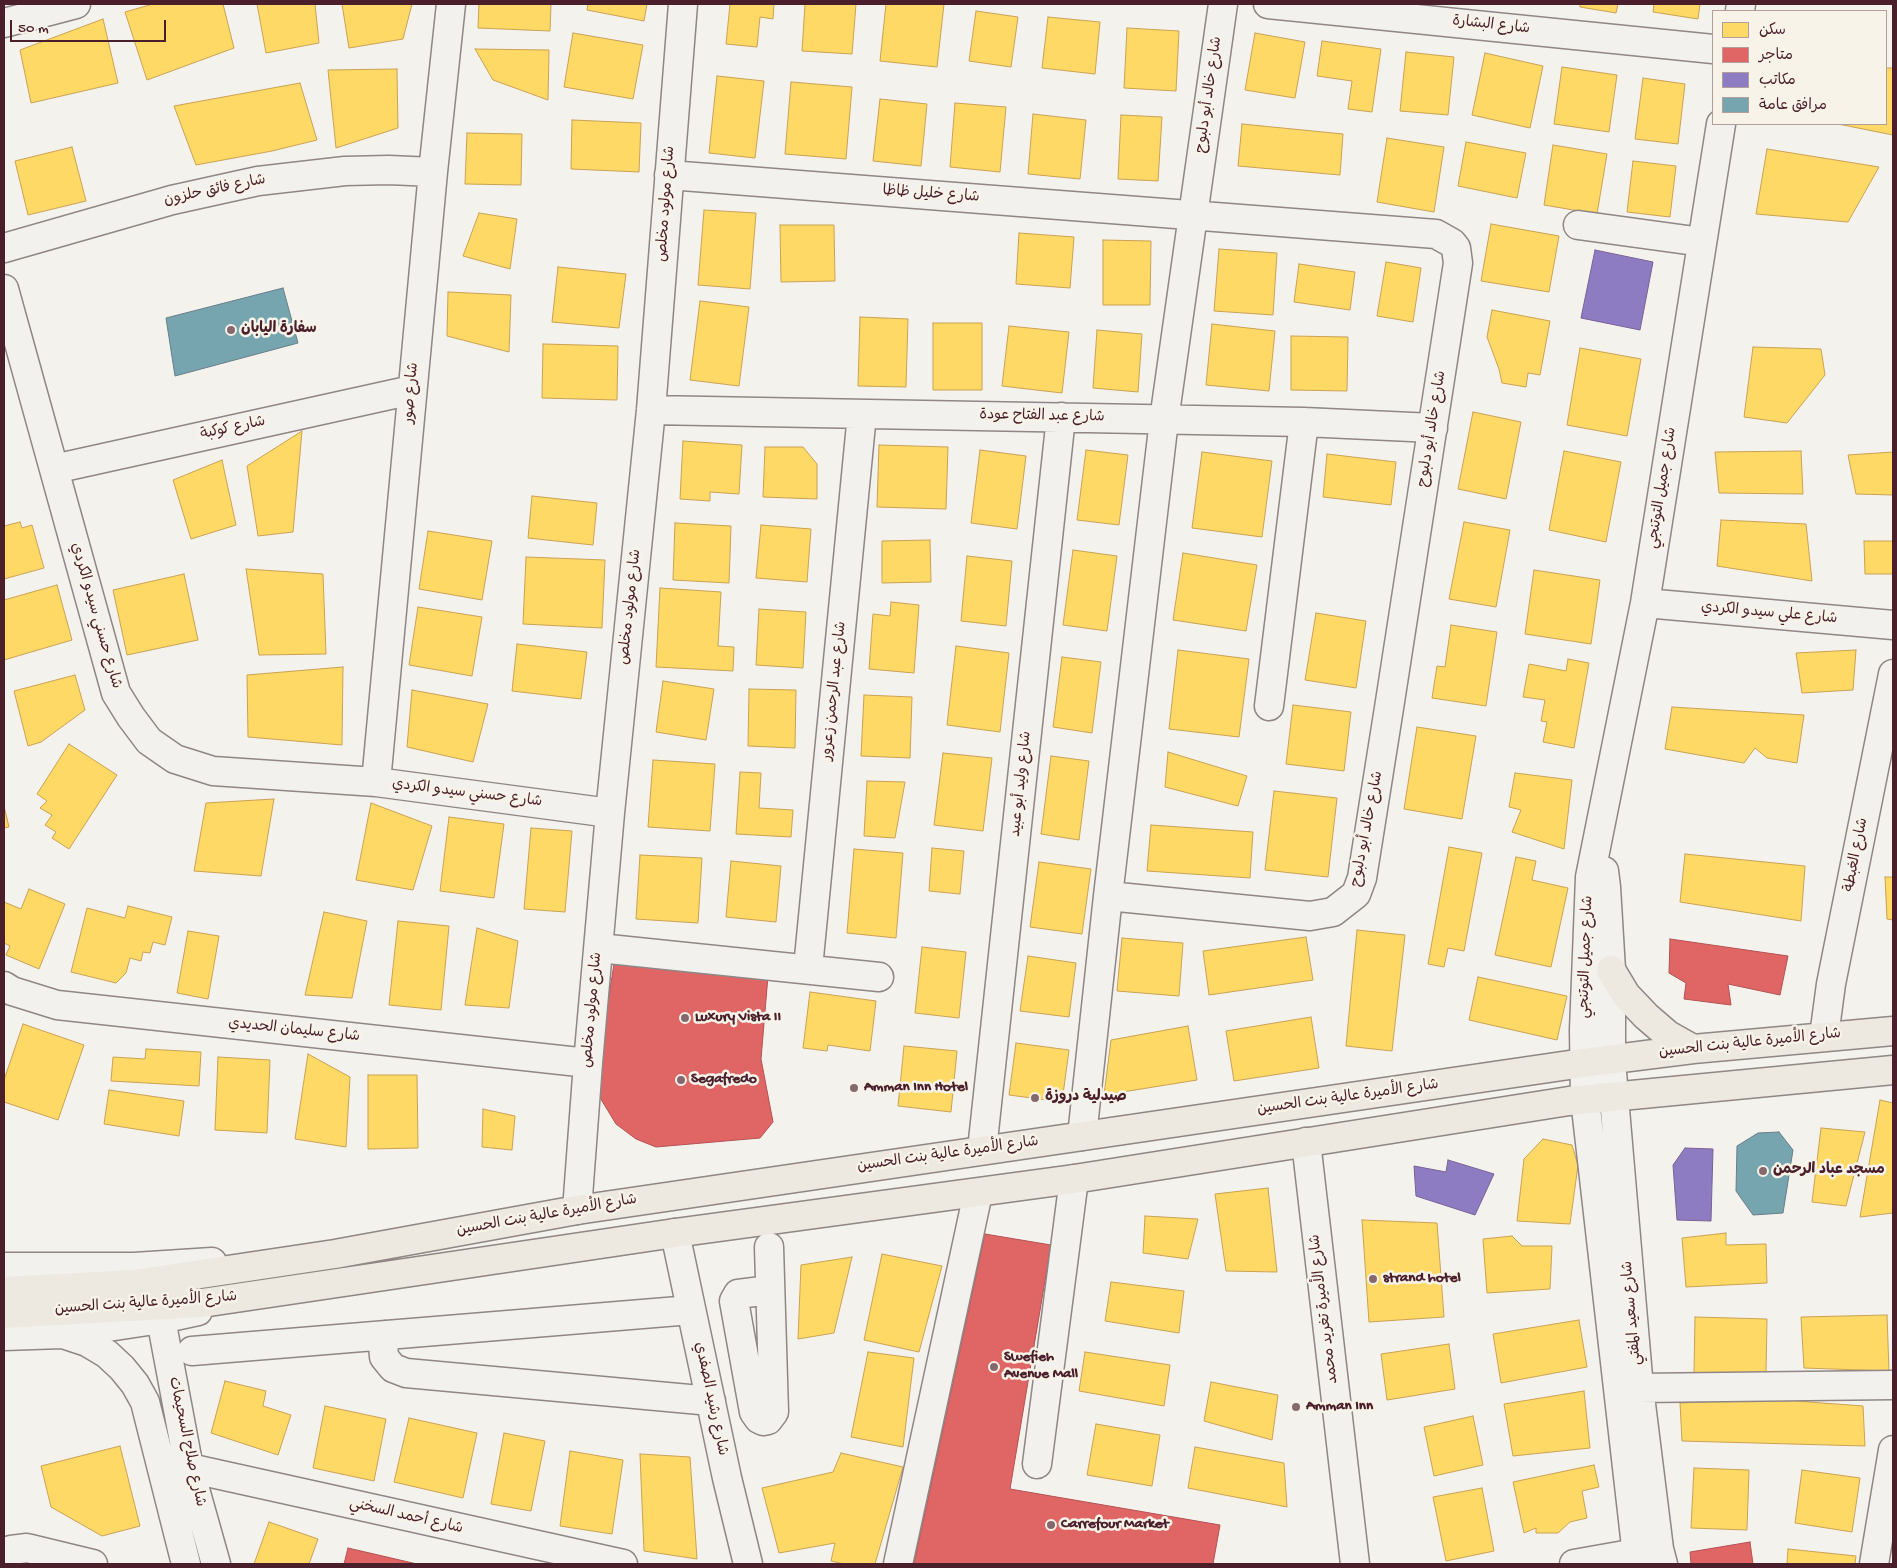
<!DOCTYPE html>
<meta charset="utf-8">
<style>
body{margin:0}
#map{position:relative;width:1897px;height:1568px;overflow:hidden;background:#f4f2ec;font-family:"Gochi Hand","Playpen Sans Arabic",sans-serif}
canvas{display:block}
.frame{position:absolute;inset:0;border:5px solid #4a1f2b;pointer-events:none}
.legend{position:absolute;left:1712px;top:10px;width:175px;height:115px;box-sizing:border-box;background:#f7f3e8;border:1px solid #b29e9c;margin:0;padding:6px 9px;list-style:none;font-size:15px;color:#4a1f2b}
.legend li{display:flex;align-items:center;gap:10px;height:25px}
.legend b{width:25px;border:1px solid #b29e9c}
.scale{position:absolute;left:10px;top:20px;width:156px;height:22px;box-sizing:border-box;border:2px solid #4a1f2b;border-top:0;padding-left:6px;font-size:15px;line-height:18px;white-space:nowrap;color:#4a1f2b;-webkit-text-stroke:4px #f7f3e8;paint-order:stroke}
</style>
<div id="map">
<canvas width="1897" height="1568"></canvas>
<div class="frame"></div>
<ul class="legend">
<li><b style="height:14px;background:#ffd966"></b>سكن</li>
<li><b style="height:14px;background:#e06666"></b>متاجر</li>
<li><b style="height:14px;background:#8e7cc3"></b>مكاتب</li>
<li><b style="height:14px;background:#76a5af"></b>مرافق عامة</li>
</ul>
<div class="scale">50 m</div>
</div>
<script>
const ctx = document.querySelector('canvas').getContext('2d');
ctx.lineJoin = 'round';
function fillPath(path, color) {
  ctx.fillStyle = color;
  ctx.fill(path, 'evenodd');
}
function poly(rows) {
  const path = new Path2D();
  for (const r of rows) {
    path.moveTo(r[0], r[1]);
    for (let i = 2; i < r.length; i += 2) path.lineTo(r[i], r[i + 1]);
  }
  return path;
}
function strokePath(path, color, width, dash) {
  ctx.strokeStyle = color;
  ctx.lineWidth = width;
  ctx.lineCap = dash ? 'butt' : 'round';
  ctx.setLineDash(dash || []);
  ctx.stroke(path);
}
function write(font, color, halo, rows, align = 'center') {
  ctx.font = font + ' "Gochi Hand","Playpen Sans Arabic",sans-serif';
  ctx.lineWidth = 5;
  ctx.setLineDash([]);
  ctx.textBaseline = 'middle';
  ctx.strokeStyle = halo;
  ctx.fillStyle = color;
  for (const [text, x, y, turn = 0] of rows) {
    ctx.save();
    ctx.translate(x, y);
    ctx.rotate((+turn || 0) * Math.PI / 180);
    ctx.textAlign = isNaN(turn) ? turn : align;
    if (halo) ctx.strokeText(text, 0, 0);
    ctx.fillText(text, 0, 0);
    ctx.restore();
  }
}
const homes = poly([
 [153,4,223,4,234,48,147,80,125,12,153,4],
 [257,4,315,4,319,43,266,53,257,4],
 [342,4,412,4,403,39,349,48,342,4],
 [479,4,551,4,550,31,478,28,479,4],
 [588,4,647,4,644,21,587,10,588,4],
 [730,4,774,4,773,19,760,17,757,47,726,44,730,4],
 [805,4,856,4,852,54,802,51,805,4],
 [886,4,944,4,937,67,880,61,886,4],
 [1580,4,1618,4,1616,13,1580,7,1580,4],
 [1654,4,1700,4,1698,19,1653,12,1654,4],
 [976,11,1018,17,1011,67,969,61,976,11],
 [1048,17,1100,22,1095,74,1042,68,1048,17],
 [103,19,118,83,31,103,20,50,103,19],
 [1127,28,1179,31,1176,91,1124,88,1127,28],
 [573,33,643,45,633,99,564,87,573,33],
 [1255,33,1305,42,1295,98,1245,90,1255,33],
 [1322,41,1381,49,1372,112,1348,109,1352,81,1317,76,1322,41],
 [475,49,549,50,548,100,493,80,475,49],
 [1406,52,1454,57,1448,115,1400,111,1406,52],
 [1485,53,1543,66,1530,128,1472,115,1485,53],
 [1562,67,1617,75,1609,132,1554,124,1562,67],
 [1886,68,1893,68,1893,135,1838,124,1886,124,1886,68],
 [397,69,398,128,336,148,328,70,397,69],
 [717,76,764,81,755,158,709,153,717,76],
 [1643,78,1685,84,1678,144,1635,139,1643,78],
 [791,82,852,87,846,159,785,154,791,82],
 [300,83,317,140,272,151,196,165,174,106,300,83],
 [880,99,927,104,921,166,873,161,880,99],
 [955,103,1006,107,1000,172,950,167,955,103],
 [1033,114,1086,120,1080,179,1028,174,1033,114],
 [1121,115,1162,117,1158,181,1118,179,1121,115],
 [572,120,641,123,639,172,571,169,572,120],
 [1242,124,1343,134,1340,175,1238,166,1242,124],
 [467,133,522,134,521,185,465,184,467,133],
 [1387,138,1444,147,1434,212,1377,202,1387,138],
 [1466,142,1526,153,1517,198,1458,186,1466,142],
 [1553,145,1607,154,1597,214,1544,205,1553,145],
 [72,147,86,201,28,215,15,161,72,147],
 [1767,149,1879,167,1848,222,1756,214,1767,149],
 [1633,161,1676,166,1670,217,1627,212,1633,161],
 [704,210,756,213,750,289,698,285,704,210],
 [479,213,517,219,510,269,463,256,479,213],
 [1491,224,1559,236,1549,292,1481,281,1491,224],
 [780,225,834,225,835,281,781,282,780,225],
 [1019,233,1074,237,1070,288,1016,284,1019,233],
 [1103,240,1151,241,1150,305,1103,305,1103,240],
 [1219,249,1277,253,1273,315,1214,311,1219,249],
 [1386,262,1421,268,1413,322,1377,316,1386,262],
 [1299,264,1355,272,1350,310,1294,302,1299,264],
 [558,267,626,274,619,328,552,322,558,267],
 [448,292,511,295,509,352,447,336,448,292],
 [700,301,749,307,739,386,690,380,700,301],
 [1492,310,1550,321,1540,375,1528,373,1526,387,1502,383,1499,369,1487,337,1492,310],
 [860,317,908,319,906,387,858,386,860,317],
 [933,323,982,323,982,390,933,390,933,323],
 [1212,324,1275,331,1269,391,1206,385,1212,324],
 [1009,326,1069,332,1062,393,1002,386,1009,326],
 [1097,330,1142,334,1138,392,1093,388,1097,330],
 [1291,336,1348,337,1347,391,1291,390,1291,336],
 [543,344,618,346,617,400,542,398,543,344],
 [1753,347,1821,349,1825,375,1787,423,1744,417,1753,347],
 [1580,348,1641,359,1627,436,1567,425,1580,348],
 [1473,412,1521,422,1506,499,1458,489,1473,412],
 [302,431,293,532,258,536,247,466,302,431],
 [683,441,742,445,739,494,710,492,710,501,680,499,683,441],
 [879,445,948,447,946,509,877,507,879,445],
 [765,447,803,447,817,464,817,499,763,497,765,447],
 [980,450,1026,456,1017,529,971,523,980,450],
 [1086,450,1128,455,1119,525,1077,520,1086,450],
 [1564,451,1621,462,1606,542,1549,530,1564,451],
 [1801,451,1803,494,1719,493,1715,452,1801,451],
 [1202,452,1272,461,1262,537,1192,528,1202,452],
 [1893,452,1893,495,1856,494,1848,455,1893,452],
 [1327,454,1396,462,1391,505,1323,497,1327,454],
 [222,460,236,525,191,539,173,480,222,460],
 [532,496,597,503,593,545,528,538,532,496],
 [1721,520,1806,524,1812,581,1717,566,1721,520],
 [20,522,22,528,32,525,44,568,4,579,4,526,20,522],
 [1464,522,1510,530,1496,607,1449,599,1464,522],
 [675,523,731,526,729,583,673,580,675,523],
 [761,525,811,529,807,582,756,578,761,525],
 [428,531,492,541,482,600,419,589,428,531],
 [930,540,931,582,882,583,882,541,930,540],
 [1864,541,1893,541,1893,574,1865,574,1864,541],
 [1073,550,1117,556,1107,631,1063,625,1073,550],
 [1183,553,1257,565,1246,631,1173,620,1183,553],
 [967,556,1012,561,1006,626,961,621,967,556],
 [526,557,605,560,602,628,523,624,526,557],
 [246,569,323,574,326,654,259,655,246,569],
 [1534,570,1600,580,1591,644,1525,634,1534,570],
 [184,574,198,640,127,655,113,590,184,574],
 [57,585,72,640,4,660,4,600,57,585],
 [660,588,721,592,718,646,734,647,733,671,656,667,660,588],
 [891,602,919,605,914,673,869,669,873,614,890,616,891,602],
 [418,607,482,617,472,676,409,665,418,607],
 [759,609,806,612,803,668,756,665,759,609],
 [1316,613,1366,621,1356,688,1305,680,1316,613],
 [1451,625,1497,632,1486,706,1432,698,1437,666,1445,667,1451,625],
 [517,644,587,652,581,699,512,691,517,644],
 [956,646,1009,653,1000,732,947,725,956,646],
 [1178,650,1249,659,1239,737,1169,729,1178,650],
 [1856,650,1853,690,1802,693,1796,653,1856,650],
 [1062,657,1101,662,1092,733,1053,727,1062,657],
 [1568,659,1589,663,1574,748,1543,742,1547,722,1541,721,1545,700,1523,697,1529,664,1566,671,1568,659],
 [343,667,342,745,248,737,247,675,343,667],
 [75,675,85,710,41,742,28,746,14,691,75,675],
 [663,681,714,689,706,740,656,732,663,681],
 [749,689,796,690,795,748,748,746,749,689],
 [412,690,488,704,473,762,407,747,412,690],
 [864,695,912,697,910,758,861,756,864,695],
 [1293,705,1351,712,1344,771,1286,764,1293,705],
 [1672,707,1804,715,1797,763,1767,758,1755,748,1744,763,1665,749,1672,707],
 [1417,727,1476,736,1462,819,1404,809,1417,727],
 [69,744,117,775,69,849,52,838,56,832,45,825,52,815,40,808,47,801,37,794,69,744],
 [1168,752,1247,776,1238,806,1165,787,1168,752],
 [943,753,992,758,983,831,934,825,943,753],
 [1051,756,1089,761,1079,840,1041,834,1051,756],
 [653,760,715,764,710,831,648,827,653,760],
 [740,772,761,773,759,808,793,810,791,837,736,834,740,772],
 [1515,773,1572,780,1564,849,1512,832,1521,810,1509,807,1515,773],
 [867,781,905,782,895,838,864,836,867,781],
 [1274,791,1337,798,1328,877,1265,870,1274,791],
 [274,799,261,876,194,871,206,803,274,799],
 [371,803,432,826,413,890,356,880,371,803],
 [4,806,9,827,4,828,4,806],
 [449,817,504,824,494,898,440,891,449,817],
 [1151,825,1253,832,1250,878,1147,871,1151,825],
 [531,828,572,831,565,912,524,909,531,828],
 [1449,847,1482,853,1464,951,1448,948,1444,967,1428,964,1449,847],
 [932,848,964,851,960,894,929,891,932,848],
 [854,849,903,853,896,938,847,933,854,849],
 [1685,854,1805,866,1801,921,1680,902,1685,854],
 [640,855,702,858,698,923,636,919,640,855],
 [1516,857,1536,861,1532,880,1568,888,1551,967,1495,955,1516,857],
 [731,861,781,866,776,922,726,917,731,861],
 [1039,862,1091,869,1082,934,1030,927,1039,862],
 [1885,877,1893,877,1893,920,1887,919,1885,877],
 [29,889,65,904,39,969,6,955,10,946,4,943,4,902,21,909,29,889],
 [128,906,172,917,165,945,153,942,150,953,143,952,141,961,130,958,126,973,116,983,71,972,87,908,125,918,128,906],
 [324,912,367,921,352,998,305,995,324,912],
 [398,921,449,926,441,1010,389,1005,398,921],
 [477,928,518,941,509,1008,465,1005,477,928],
 [1357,930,1405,935,1392,1051,1346,1046,1357,930],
 [188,931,219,936,208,999,177,993,188,931],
 [1306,937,1313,980,1209,995,1203,951,1306,937],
 [1122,938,1183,943,1179,996,1117,991,1122,938],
 [922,947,966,952,959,1018,915,1013,922,947],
 [1028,956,1076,963,1069,1017,1020,1011,1028,956],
 [1478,977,1567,996,1557,1040,1469,1020,1478,977],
 [810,992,876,1001,870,1051,828,1045,827,1051,803,1048,810,992],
 [1311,1017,1319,1068,1234,1081,1226,1031,1311,1017],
 [23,1024,84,1045,58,1120,4,1102,4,1080,23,1024],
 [1188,1026,1197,1080,1104,1095,1111,1040,1188,1026],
 [1016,1043,1069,1050,1062,1102,1009,1095,1016,1043],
 [904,1046,957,1051,951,1112,898,1106,904,1046],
 [146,1049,201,1052,199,1086,111,1081,113,1057,145,1059,146,1049],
 [308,1054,350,1077,346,1147,295,1139,308,1054],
 [218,1057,270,1060,267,1133,215,1130,218,1057],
 [368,1075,417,1075,418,1148,368,1149,368,1075],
 [109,1090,184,1101,179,1136,104,1124,109,1090],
 [1880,1100,1893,1103,1893,1213,1860,1217,1880,1100],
 [483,1109,515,1116,512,1150,482,1147,483,1109],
 [1821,1128,1865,1132,1846,1206,1812,1202,1821,1128],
 [1543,1139,1572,1145,1578,1165,1570,1224,1517,1221,1524,1159,1543,1139],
 [1268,1188,1277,1272,1226,1271,1215,1194,1268,1188],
 [1145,1216,1198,1219,1188,1259,1143,1253,1145,1216],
 [1362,1220,1437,1223,1444,1317,1369,1322,1362,1220],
 [1726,1233,1726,1245,1766,1244,1767,1283,1686,1287,1682,1238,1726,1233],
 [1512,1236,1522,1246,1552,1246,1550,1289,1487,1293,1483,1239,1512,1236],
 [882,1254,942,1266,919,1352,864,1340,882,1254],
 [852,1257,834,1333,798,1339,801,1265,852,1257],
 [1111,1282,1184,1291,1179,1333,1105,1321,1111,1282],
 [1887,1315,1889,1371,1804,1368,1801,1317,1887,1315],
 [1695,1317,1767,1319,1766,1374,1694,1373,1695,1317],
 [1579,1320,1587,1367,1501,1383,1493,1334,1579,1320],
 [1449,1344,1455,1389,1387,1400,1381,1354,1449,1344],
 [868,1352,914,1358,903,1447,851,1437,868,1352],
 [1085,1352,1170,1365,1164,1406,1079,1391,1085,1352],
 [225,1381,266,1391,263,1406,291,1415,278,1455,211,1433,225,1381],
 [1211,1382,1278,1395,1272,1440,1204,1421,1211,1382],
 [1584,1391,1590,1448,1513,1456,1504,1404,1584,1391],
 [1723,1393,1809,1402,1863,1406,1865,1446,1682,1441,1680,1403,1723,1401,1723,1393],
 [325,1406,386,1419,374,1481,313,1468,325,1406],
 [1473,1416,1483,1465,1434,1476,1424,1427,1473,1416],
 [409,1418,477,1433,463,1498,394,1482,409,1418],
 [1096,1424,1160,1435,1152,1486,1087,1475,1096,1424],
 [504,1433,545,1441,531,1511,491,1504,504,1433],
 [120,1446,140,1526,102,1536,51,1507,41,1466,120,1446],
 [1195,1447,1284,1463,1287,1507,1188,1488,1195,1447],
 [570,1451,623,1460,612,1534,560,1526,570,1451],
 [841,1453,903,1467,875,1564,844,1564,831,1561,835,1543,779,1553,762,1488,833,1472,841,1453],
 [640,1454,690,1457,697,1559,644,1551,640,1454],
 [1594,1465,1599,1487,1582,1491,1587,1518,1570,1522,1558,1533,1536,1533,1536,1528,1524,1533,1513,1482,1594,1465],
 [1694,1468,1749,1470,1747,1530,1691,1528,1694,1468],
 [1802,1470,1860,1478,1852,1532,1795,1523,1802,1470],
 [1482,1488,1494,1551,1446,1561,1433,1497,1482,1488],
 [269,1522,318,1539,309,1564,254,1564,269,1522],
 [1788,1549,1856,1556,1855,1564,1787,1564,1788,1549]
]);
const shops = poly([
 [1670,939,1788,956,1780,995,1728,984,1731,1005,1684,999,1686,983,1669,973,1670,939],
 [614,964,768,976,761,1059,773,1122,760,1138,656,1147,636,1139,616,1124,602,1101,598,1090,597,1073,614,964],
 [985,1234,1051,1245,1010,1489,1220,1525,1213,1564,914,1564,985,1234],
 [1750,1542,1753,1564,1691,1564,1690,1552,1750,1542],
 [348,1548,417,1564,344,1564,348,1548]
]);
const offices = poly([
 [1595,250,1653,262,1640,330,1581,318,1595,250],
 [1685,1148,1713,1149,1711,1221,1677,1220,1673,1165,1685,1148],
 [1448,1160,1494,1174,1475,1215,1416,1196,1414,1166,1446,1172,1448,1160]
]);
const public = poly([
 [283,288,298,343,175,376,166,318,283,288],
 [1779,1132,1793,1150,1783,1213,1753,1215,1736,1191,1737,1146,1758,1133,1779,1132]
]);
const minor = poly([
 [1268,4,1713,49],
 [1740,11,1741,4],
 [4,23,76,4],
 [669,175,1436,234,1452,243,1456,248,1458,263,1389,708,1362,878,1356,894,1333,912,1310,916,1108,896],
 [1578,225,1702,242],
 [4,248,172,200,258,181,345,171,389,170,433,172],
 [4,289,116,693,131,717,149,741,175,759,213,771,376,782,610,813],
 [651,410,1304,422,1433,428],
 [54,469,412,390],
 [1645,603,1893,625],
 [1269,706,1304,422],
 [376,782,433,172,451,4],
 [1604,871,1606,887,1611,970,1611,1060,1616,1121,1639,1388,1659,1549,1663,1564],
 [599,948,879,977],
 [808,968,862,414],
 [4,986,12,991,57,1005,588,1063],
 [1824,1036,1831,984,1893,674],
 [1082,1136,1108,896,1164,420,1223,4],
 [1306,1142,1355,1564],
 [982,1150,1061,417],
 [577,1210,588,1063,610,813,651,410,683,4],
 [675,1233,727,1478,748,1564],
 [769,1247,774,1412,768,1420,763,1421,759,1419,754,1412,734,1301,738,1294,770,1290],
 [4,1267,134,1267,212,1262],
 [161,1319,189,1468,216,1564],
 [63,1334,87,1342,107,1354,122,1368,135,1384,145,1402,186,1564],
 [385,1335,383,1342,384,1357,393,1368,406,1373,711,1401],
 [4,1336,62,1334,161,1319,198,1311],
 [192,1351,691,1310],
 [1639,1388,1893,1385],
 [1037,1464,1074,1179],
 [189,1468,623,1564],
 [4,1557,11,1550,27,1548,93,1564],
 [898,1564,978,1193],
 [1574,1564,1653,1550],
 [1638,1564,1585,1099,1584,1030,1590,877,1645,603,1721,124],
 [1874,1564,1893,1450]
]);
const major = poly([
 [1611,970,1626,995,1646,1016,1668,1035,1693,1049],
 [4,1291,134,1284,335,1254,577,1210,1583,1063,1693,1049,1893,1031],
 [4,1314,202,1303,675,1233,1074,1179,1569,1101,1893,1070]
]);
const markers = [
 [231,330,5,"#86696f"],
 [685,1018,5,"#86696f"],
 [681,1080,5,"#86696f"],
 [854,1088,5,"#86696f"],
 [1035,1098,5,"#86696f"],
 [1763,1171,5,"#86696f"],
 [1373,1279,5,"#86696f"],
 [994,1367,5,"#86696f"],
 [1296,1407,5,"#86696f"],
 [1051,1525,5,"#86696f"]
];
const streetNames = [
 ["شارع البشارة",1491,26,6],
 ["شارع خالد أبو دلبوح",1210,95,-82],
 ["شارع فائق حلزون",215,191,-12],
 ["شارع خليل ظاظا",931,195,4],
 ["شارع مولود مخلص",667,204,-86],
 ["شارع صور",412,393,-85],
 ["شارع عبد الفتاح عودة",1042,417,1],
 ["شارع كوكبة",233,429,-12],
 ["شارع خالد أبو دلبوح",1433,429,-81],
 ["شارع جميل التوتنجي",1663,488,-81],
 ["شارع مولود مخلص",631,607,-84],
 ["شارع علي سيدو الكردي",1769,614,5],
 ["شارع حسني سيدو الكردي",95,616,74],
 ["شارع عبد الرحمن زعرور",835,691,-84],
 ["شارع وليد أبو عبيد",1022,784,-84],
 ["شارع حسني سيدو الكردي",467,794,7],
 ["شارع خالد أبو دلبوح",1368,829,-79],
 ["شارع الغبطة",1857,855,-79],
 ["شارع جميل التوتنجي",1587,957,-88],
 ["شارع مولود مخلص",593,1010,-85],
 ["شارع سليمان الحديدي",294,1031,6],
 ["شارع الأميرة عالية بنت الحسين",1750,1044,-6],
 ["شارع الأميرة عالية بنت الحسين",1348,1098,-8],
 ["شارع الأميرة عالية بنت الحسين",948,1155,-8],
 ["شارع الأميرة عالية بنت الحسين",547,1216,-10],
 ["شارع الأميرة عالية بنت الحسين",146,1304,-4],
 ["شارع الأميرة تغريد محمد",1325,1309,-97],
 ["شارع سعيد المفتي",1633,1313,-95],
 ["شارع رشيد الصفدي",710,1399,78],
 ["شارع صلاح السحيمات",186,1442,78],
 ["شارع أحمد السخني",406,1517,13]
];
const poiNames = [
 ["سفارة اليابان",241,330],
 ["Luxury Vista II",695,1018],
 ["Segafredo",691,1080],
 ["Amman Inn Hotel",864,1088],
 ["صيدلية دروزة",1045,1098],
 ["مسجد عباد الرحمن",1773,1171],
 ["strand hotel",1383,1279],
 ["Swefieh",1004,1358],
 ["Avenue Mall",1004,1375],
 ["Amman Inn",1306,1407],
 ["Carrefour Market",1061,1525]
];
fillPath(homes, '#ffd966');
strokePath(homes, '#c9a154', 1);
fillPath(shops, '#e06666');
strokePath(shops, '#b35154', 1);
fillPath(offices, '#8e7cc3');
strokePath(offices, '#7a6095', 1);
fillPath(public, '#76a5af');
strokePath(public, '#697d87', 1);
strokePath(minor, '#8f8685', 31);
strokePath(major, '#8f8685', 31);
strokePath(minor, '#f2f1ed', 28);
strokePath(major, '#ede8e0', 28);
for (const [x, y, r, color] of markers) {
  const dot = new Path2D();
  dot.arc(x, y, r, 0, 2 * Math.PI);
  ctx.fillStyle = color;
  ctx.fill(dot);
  strokePath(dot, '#f7f3e8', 2);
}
write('15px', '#4a1f2b', '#f7f3e8', streetNames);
write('bold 15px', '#4a1f2b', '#f7f3e8', poiNames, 'left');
</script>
